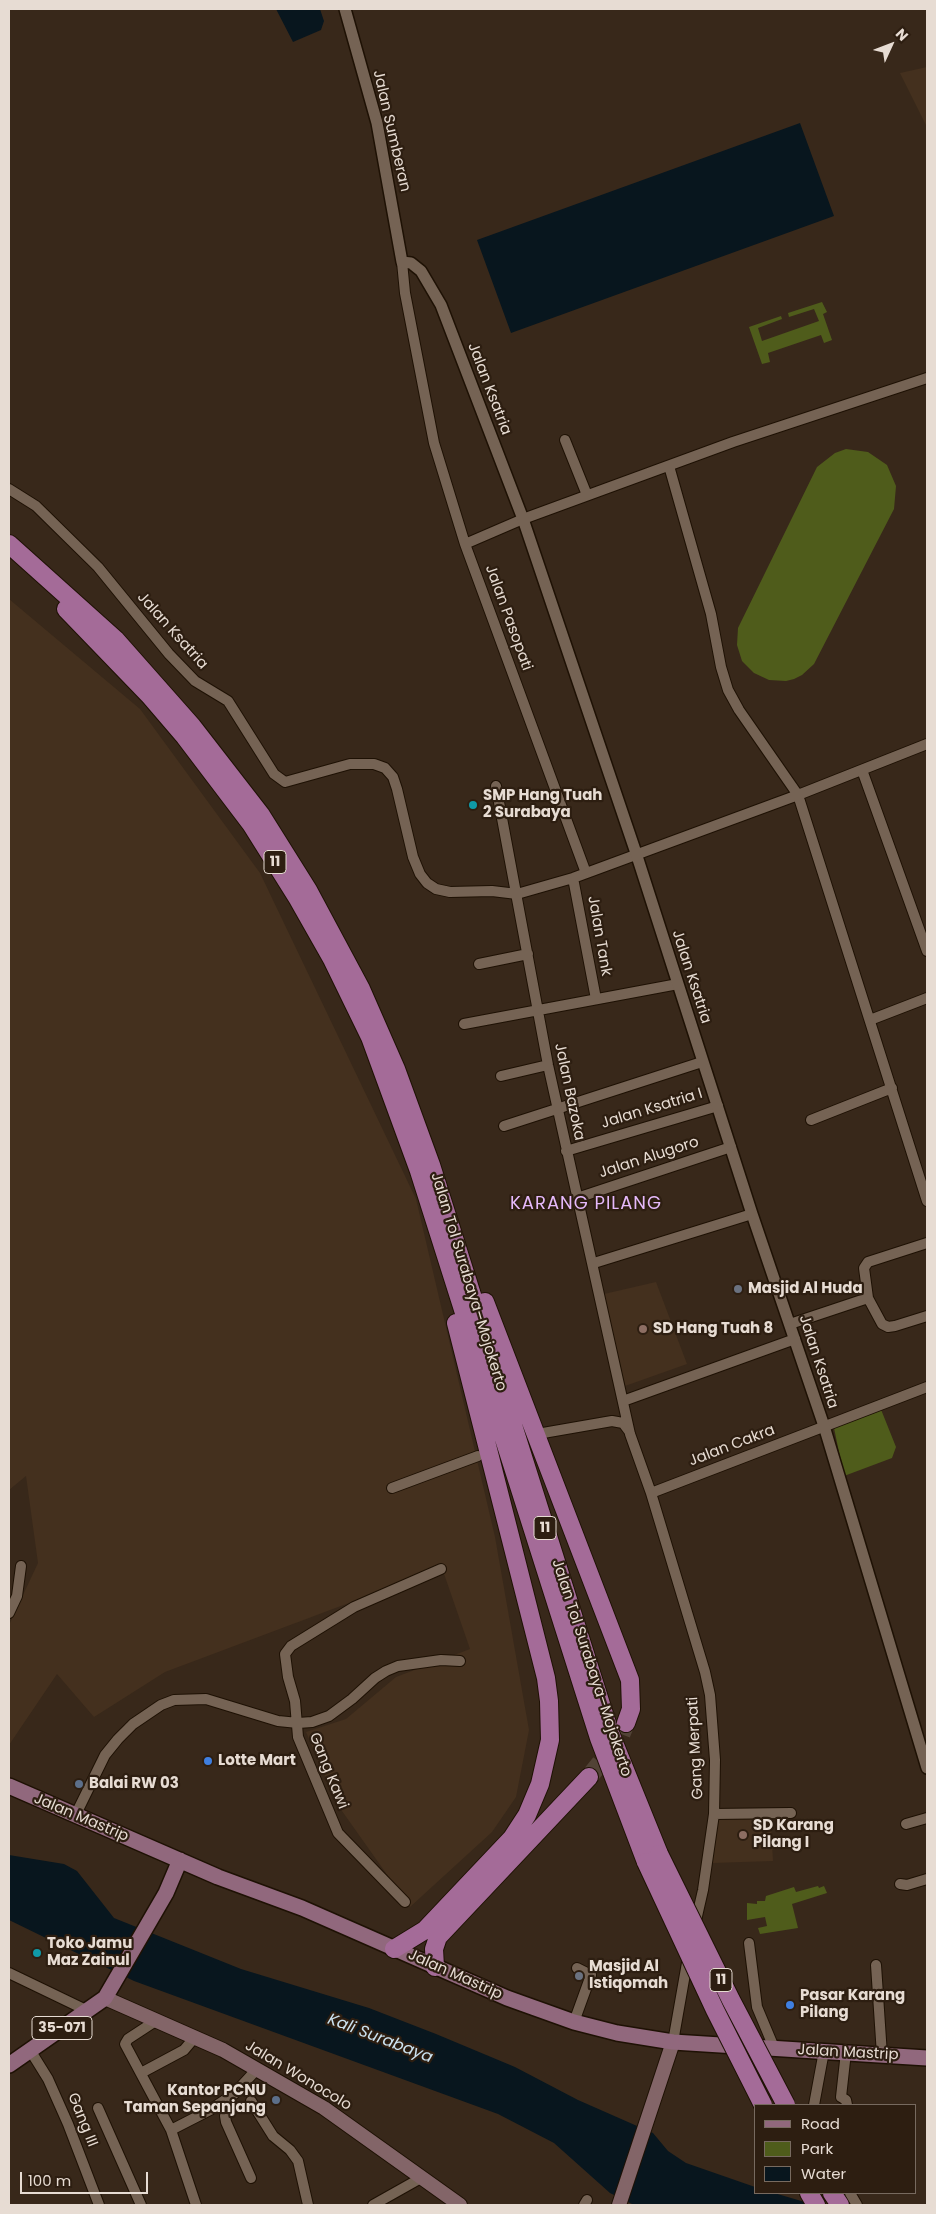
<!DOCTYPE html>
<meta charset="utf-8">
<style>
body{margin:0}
#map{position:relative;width:936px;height:2214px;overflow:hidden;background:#38281a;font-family:Poppins,sans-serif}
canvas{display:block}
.frame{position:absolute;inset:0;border:10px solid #e7dcd3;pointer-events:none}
.legend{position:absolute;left:754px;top:2104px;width:162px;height:90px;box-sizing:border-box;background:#2d1e11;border:1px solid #776a5f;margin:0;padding:6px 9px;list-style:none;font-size:15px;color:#e7dcd3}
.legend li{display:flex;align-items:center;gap:10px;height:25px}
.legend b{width:25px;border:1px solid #776a5f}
.north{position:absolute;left:866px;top:20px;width:50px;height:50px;-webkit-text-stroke:4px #2d1e11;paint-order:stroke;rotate:47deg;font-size:14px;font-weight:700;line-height:20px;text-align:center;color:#e7dcd3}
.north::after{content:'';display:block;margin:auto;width:18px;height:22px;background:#e7dcd3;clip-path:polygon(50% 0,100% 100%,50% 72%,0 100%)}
.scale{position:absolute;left:20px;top:2172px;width:128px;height:22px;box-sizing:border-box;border:2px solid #e7dcd3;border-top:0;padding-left:6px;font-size:15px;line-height:18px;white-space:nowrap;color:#e7dcd3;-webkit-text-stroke:4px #2d1e11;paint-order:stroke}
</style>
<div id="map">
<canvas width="936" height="2214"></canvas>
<div class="frame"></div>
<ul class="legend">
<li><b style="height:6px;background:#91687d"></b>Road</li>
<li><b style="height:14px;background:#4f5c1b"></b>Park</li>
<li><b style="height:14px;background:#08161e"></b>Water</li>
</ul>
<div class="north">N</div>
<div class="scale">100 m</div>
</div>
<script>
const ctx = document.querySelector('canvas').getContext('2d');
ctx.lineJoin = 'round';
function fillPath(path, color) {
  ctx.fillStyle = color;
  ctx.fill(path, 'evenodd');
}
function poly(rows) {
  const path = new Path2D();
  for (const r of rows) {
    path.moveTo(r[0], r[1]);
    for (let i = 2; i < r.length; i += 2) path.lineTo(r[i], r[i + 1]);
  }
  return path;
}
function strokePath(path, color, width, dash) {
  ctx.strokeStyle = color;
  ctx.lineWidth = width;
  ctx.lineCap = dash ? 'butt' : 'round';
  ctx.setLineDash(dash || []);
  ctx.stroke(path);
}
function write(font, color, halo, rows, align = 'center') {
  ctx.font = font + ' Poppins,sans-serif';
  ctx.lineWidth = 4.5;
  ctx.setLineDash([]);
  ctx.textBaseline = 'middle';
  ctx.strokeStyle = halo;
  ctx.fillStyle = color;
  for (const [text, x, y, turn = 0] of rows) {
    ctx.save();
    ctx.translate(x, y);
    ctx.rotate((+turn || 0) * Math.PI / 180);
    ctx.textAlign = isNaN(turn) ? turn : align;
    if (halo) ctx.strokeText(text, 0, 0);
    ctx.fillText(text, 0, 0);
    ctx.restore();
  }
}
const built = poly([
 [927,67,927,127,900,73],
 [9,599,140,709,260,873,416,1199,495,1537,529,1730,516,1797,492,1832,410,1907,337,1804,306,1732,346,1719,396,1677,470,1649,442,1568,165,1672,94,1717,57,1674,9,1745,9,1625,38,1563,26,1476,9,1490],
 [656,1282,687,1364,625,1386,604,1294],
 [718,1809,770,1809,773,1861,712,1863]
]);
const green = poly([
 [822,302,827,312,823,314,832,340,824,343,821,335,768,353,770,362,762,364,749,327,781,316,782,319,758,328,762,341,819,321,814,309,789,317,788,313],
 [846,449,868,452,887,465,896,486,894,509,814,664,802,675,794,679,786,681,769,680,754,673,742,661,737,645,738,628,817,467,835,453],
 [880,1407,896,1447,892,1458,844,1476,834,1428],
 [818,1886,819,1888,824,1886,827,1893,792,1904,798,1928,760,1934,758,1928,767,1926,765,1917,747,1920,747,1903,757,1904,757,1901,765,1901,766,1896,794,1887,796,1892]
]);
const water = poly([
 [276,9,320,9,324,21,321,30,293,42],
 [800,123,834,216,511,333,477,240],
 [9,1855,64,1864,77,1871,114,1918,241,1969,369,2008,436,2034,515,2067,578,2100,653,2133,668,2151,686,2163,755,2187,755,2193,774,2193,815,2205,634,2205,610,2193,554,2143,498,2114,134,1981,9,1920]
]);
const motorwayTunnel = poly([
 [589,1777,619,1740,626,1723]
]);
const minor = poly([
 [402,262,405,293,434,443,465,544,586,873],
 [565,440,587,495],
 [669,466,711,614,721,667,728,690,739,710,798,795,927,1201],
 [9,489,36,506,98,567,169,654,195,681,228,701,274,774,285,782,350,764,374,764,385,768,393,777,397,789,413,857,420,874,427,883,436,889,450,892,492,891,517,894,573,878,798,795,927,744],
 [465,544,523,519,733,442,927,378],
 [862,770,927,951],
 [496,786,548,1065,630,1434,651,1493,705,1672,710,1695,715,1760,714,1814,703,1890,695,1925],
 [573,878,596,999],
 [479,964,528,954],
 [870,1020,927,998],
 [464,1024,678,984],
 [501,1076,548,1065],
 [811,1120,892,1088],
 [504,1126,702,1062],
 [566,1151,718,1106],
 [577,1198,731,1147],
 [927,1243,868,1262,864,1268,868,1298,882,1324,888,1327,895,1326,927,1316],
 [594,1263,752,1214],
 [790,1324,868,1298],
 [623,1401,795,1339],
 [543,1433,612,1421,623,1423,629,1431],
 [392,1488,478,1456],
 [651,1493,927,1387],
 [9,1613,17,1596,21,1566],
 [714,1814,791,1813],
 [75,1816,105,1755,118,1739,133,1724,161,1705,174,1700,206,1699,278,1721,298,1723,312,1722,329,1716,352,1699,375,1678,386,1671,398,1666,441,1660,460,1661],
 [906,1824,927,1818],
 [900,1884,907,1885,927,1879],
 [405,1902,338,1833,298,1737,295,1701,288,1677,285,1654,291,1646,354,1607,441,1569],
 [749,1943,757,2007,775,2050],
 [876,1965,882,2055],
 [9,1973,88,2011],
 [157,2020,128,2039,125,2044,171,2130,196,2205],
 [574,2022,591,1975,577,1968],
 [673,2042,688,1957],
 [30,2050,48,2079,68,2124,99,2205],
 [846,2052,841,2097,846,2100,847,2105],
 [141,2073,184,2050,195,2037],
 [225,2100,228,2106,225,2116,226,2122,251,2178],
 [251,2101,273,2136,290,2150,298,2161,308,2205],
 [814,2105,824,2051],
 [98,2108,141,2205],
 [171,2130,210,2110,234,2094,257,2069],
 [850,2193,857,2205],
 [373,2205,421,2178],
 [584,2205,587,2200]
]);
const tertiary = poly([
 [345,9,377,123,402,262,411,263,421,271,441,305,523,519,636,853,752,1214,824,1426,927,1768]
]);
const secondary = poly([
 [105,1998,223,2050,324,2108,460,2205],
 [619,2205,673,2042]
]);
const primary = poly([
 [9,1786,218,1877,302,1908,507,1998,574,2022,617,2033,673,2042,927,2058],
 [9,2065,105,1998,166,1893,180,1860]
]);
const motorway = poly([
 [9,544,116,640,192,726,261,815,308,890,361,989,396,1069,431,1165,610,1733,659,1854],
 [66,609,149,695,185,737,251,824,298,899,332,959,370,1037,419,1171,599,1738,646,1862],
 [485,1302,630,1680,631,1709,626,1723],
 [394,1949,425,1930,512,1838,527,1815,540,1784,550,1740,549,1701,546,1678,456,1323],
 [435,1967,434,1949,438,1937,589,1777],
 [809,2193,816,2205],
 [832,2193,840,2205]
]);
const motorwayBridge = poly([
 [659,1854,731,2000,786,2105],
 [646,1862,715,2010,763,2105]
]);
const markers = [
 [473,805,5,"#0f9aa8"],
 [738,1289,5,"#6b7280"],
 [643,1329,5,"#8d6e63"],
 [208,1761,5,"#3f7fe0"],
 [79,1784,5,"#5c6f8a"],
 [743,1835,5,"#8d6e63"],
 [37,1953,5,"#0f9aa8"],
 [579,1976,5,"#6b7280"],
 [790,2005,5,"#3f7fe0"],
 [276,2100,5,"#5c6f8a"]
];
const shields = [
 [275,862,22],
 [545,1528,22],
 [721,1980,22],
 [62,2028,60]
];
const shieldNames = [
 ["11",275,862],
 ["11",545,1528],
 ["11",721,1980],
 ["35-071",62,2028]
];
const streetNames = [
 ["Jalan Sumberan",391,131,77],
 ["Jalan Ksatria",489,389,69],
 ["Jalan Pasopati",508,618,70],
 ["Jalan Ksatria",172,631,48],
 ["Jalan Tank",599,936,80],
 ["Jalan Ksatria",691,977,72],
 ["Jalan Bazoka",569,1092,78],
 ["Jalan Ksatria I",652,1109,-17],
 ["Jalan Alugoro",649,1158,-18],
 ["Jalan Tol Surabaya–Mojokerto",468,1282,73],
 ["Jalan Ksatria",818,1362,72],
 ["Jalan Cakra",732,1446,-21],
 ["Jalan Tol Surabaya–Mojokerto",591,1668,72],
 ["Gang Merpati",696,1748,-93],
 ["Gang Kawi",328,1771,68],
 ["Jalan Mastrip",81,1818,23],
 ["Jalan Mastrip",455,1975,24],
 ["Jalan Mastrip",848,2053,3],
 ["Jalan Wonocolo",298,2076,31],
 ["Gang III",82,2120,68]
];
const poiNames = [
 ["SMP Hang Tuah",483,796],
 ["2 Surabaya",483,813],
 ["Masjid Al Huda",748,1289],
 ["SD Hang Tuah 8",653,1329],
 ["Lotte Mart",218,1761],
 ["Balai RW 03",89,1784],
 ["SD Karang",753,1826],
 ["Pilang I",753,1843],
 ["Toko Jamu",47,1944],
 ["Maz Zainul",47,1961],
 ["Masjid Al",589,1967],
 ["Istiqomah",589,1984],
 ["Pasar Karang",800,1996],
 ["Pilang",800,2013],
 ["Kantor PCNU",266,2091,"right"],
 ["Taman Sepanjang",266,2108,"right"]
];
const waterNames = [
 ["Kali Surabaya",380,2039,21]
];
const quarterNames = [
 ["KARANG PILANG",586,1204]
];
fillPath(built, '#44301e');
fillPath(green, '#4f5c1b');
fillPath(water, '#08161e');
strokePath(motorwayTunnel, '#524336', 18, [18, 9]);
strokePath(minor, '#1e1104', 12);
strokePath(tertiary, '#1e1104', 14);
strokePath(secondary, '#1e1104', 16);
strokePath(primary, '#1e1104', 18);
strokePath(motorway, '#1e1104', 20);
strokePath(minor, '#756354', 10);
strokePath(tertiary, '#756354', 11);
strokePath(secondary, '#836568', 14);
strokePath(primary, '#91687d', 15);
strokePath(motorway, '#a46b98', 18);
strokePath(motorwayBridge, '#1e1104', 20, []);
strokePath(motorwayBridge, '#a46b98', 18);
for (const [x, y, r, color] of markers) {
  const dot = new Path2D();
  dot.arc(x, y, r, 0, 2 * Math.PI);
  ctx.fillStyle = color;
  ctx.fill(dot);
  strokePath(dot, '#2d1e11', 2);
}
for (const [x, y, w] of shields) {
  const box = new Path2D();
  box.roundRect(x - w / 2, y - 11.5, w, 23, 4);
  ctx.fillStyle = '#2d1e11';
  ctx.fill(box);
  strokePath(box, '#e7dcd3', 1);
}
write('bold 14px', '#e7dcd3', null, shieldNames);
write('15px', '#e7dcd3', '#2d1e11', streetNames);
write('bold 15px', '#e7dcd3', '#2d1e11', poiNames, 'left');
write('italic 16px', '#cce3f1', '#2d1e11', waterNames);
ctx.letterSpacing = '1px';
write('18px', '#e5b9fa', '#2d1e11', quarterNames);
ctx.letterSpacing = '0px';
</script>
